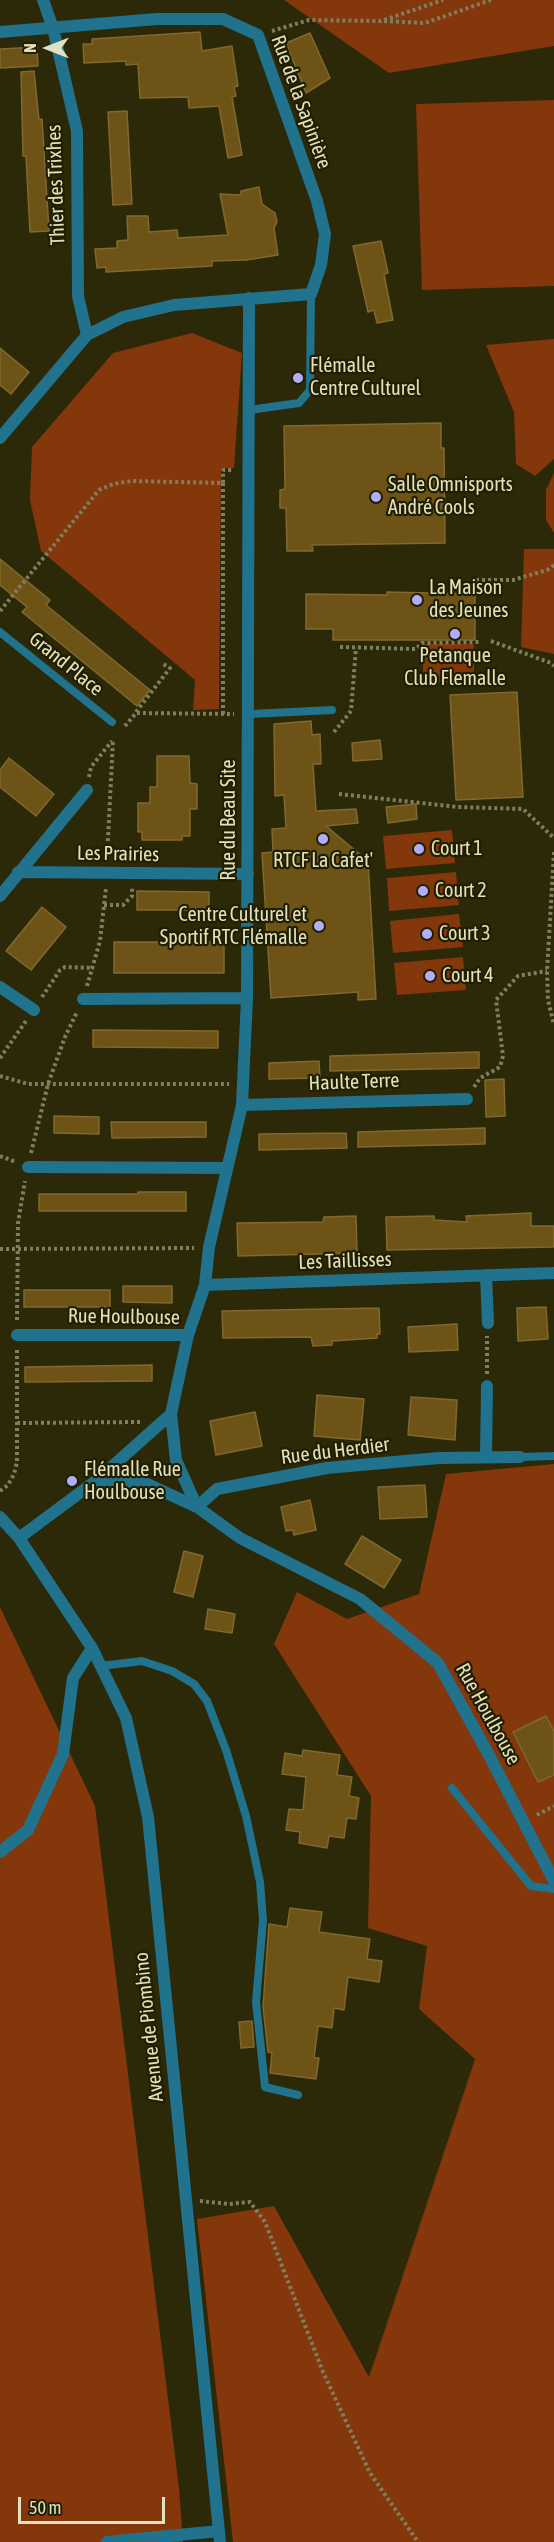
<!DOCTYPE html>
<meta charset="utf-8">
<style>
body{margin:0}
#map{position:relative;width:554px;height:2542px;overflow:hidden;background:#2b2907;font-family:"Asap Condensed",sans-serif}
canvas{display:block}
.north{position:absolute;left:18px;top:18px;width:60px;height:60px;-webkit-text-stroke:4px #221f00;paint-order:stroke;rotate:270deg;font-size:16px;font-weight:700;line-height:24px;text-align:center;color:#e1e0c0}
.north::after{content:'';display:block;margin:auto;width:21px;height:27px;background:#e1e0c0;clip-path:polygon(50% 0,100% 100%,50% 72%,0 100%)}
.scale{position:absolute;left:18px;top:2497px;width:147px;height:27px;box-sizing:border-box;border:3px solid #e1e0c0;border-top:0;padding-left:8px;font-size:18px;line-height:21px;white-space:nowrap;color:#e1e0c0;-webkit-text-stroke:4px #221f00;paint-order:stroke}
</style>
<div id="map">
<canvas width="554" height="2542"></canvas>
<div class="north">N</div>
<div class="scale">50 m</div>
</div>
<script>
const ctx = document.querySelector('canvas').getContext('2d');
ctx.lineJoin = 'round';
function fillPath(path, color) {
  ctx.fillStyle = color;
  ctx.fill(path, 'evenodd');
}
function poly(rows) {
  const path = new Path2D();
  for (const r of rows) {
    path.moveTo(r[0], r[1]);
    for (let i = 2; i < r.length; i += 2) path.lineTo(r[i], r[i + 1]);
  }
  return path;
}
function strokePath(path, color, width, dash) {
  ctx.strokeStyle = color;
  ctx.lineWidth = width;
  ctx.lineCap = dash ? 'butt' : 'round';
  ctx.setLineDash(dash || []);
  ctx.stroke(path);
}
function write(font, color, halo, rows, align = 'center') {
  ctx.font = font + ' "Asap Condensed",sans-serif';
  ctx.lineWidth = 4.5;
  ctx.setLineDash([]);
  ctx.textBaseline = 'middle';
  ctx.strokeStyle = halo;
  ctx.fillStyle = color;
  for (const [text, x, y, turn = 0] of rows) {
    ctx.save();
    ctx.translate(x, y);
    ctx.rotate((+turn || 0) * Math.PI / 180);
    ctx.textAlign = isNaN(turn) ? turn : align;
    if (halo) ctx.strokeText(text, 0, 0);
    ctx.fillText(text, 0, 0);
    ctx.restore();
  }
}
const green = poly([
 [284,0,554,0,554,46,389,73],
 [554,100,554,286,422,290,416,104],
 [192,333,242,353,234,468,221,468,219,709,193,710,195,680,41,551,30,500,32,447,113,353],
 [554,339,554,459,535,476,516,464,514,412,486,345],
 [554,473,554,533,546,520,546,490],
 [524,549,554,549,554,654,521,647],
 [423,644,474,644,474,682,423,683],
 [452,830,455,863,386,869,383,836],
 [456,872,459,905,389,911,387,878],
 [459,914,463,947,393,953,390,921],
 [463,957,466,990,397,995,394,963],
 [554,1464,554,2542,233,2542,197,2219,274,2206,369,2377,475,2059,419,2009,427,1946,368,1928,371,1796,274,1644,297,1592,347,1619,419,1594,446,1474],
 [0,1607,95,1806,179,2488,183,2542,0,2542]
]);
const building = poly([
 [200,32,202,51,232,46,238,86,234,87,236,96,232,97,242,155,228,158,219,106,189,108,188,97,140,98,138,64,126,65,126,61,84,63,83,44,92,44,92,39,200,32],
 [310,33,330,78,306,93,286,43,310,33],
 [37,47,38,66,0,68,0,49,37,47],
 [34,71,39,120,42,119,49,231,30,232,26,156,23,156,21,72,34,71],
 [127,111,132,204,113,205,108,112,127,111],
 [259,187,262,204,275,213,277,222,274,228,278,255,246,260,212,261,212,266,106,272,106,267,97,268,95,249,117,248,117,241,128,240,127,216,148,216,149,232,177,230,178,238,228,235,220,194,241,195,241,191,259,187],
 [381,241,388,273,384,274,393,320,377,323,374,310,368,312,353,246,381,241],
 [0,348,29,372,11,394,0,385,0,348],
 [441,423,441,448,444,448,445,543,312,545,313,551,287,551,286,508,280,508,280,490,285,489,284,426,441,423],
 [0,559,50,600,46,605,150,690,137,706,22,612,27,607,0,585,0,559],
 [387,592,475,594,475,640,333,640,333,629,306,629,306,594,387,595,387,592],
 [517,692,523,797,456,800,450,695,517,692],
 [311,721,312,735,320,734,321,764,313,764,316,811,356,809,358,823,326,826,368,861,376,999,358,1000,358,992,271,998,262,853,273,852,272,829,286,828,284,795,275,796,274,724,311,721],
 [380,740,382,759,353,761,352,743,380,740],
 [157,756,189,756,190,783,197,784,197,809,190,809,190,836,182,836,182,840,142,840,142,832,138,832,138,803,150,803,150,787,157,787,157,756],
 [9,758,54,794,36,816,0,787,0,770,9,758],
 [416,804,417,819,388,823,386,807,416,804],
 [137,891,209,892,209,910,137,910,137,891],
 [42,907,66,927,31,970,6,951,42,907],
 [114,942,224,942,224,973,114,973,114,942],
 [93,1030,218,1031,218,1048,93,1047,93,1030],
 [479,1052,479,1068,330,1071,330,1056,479,1052],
 [319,1061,320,1078,269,1079,269,1063,319,1061],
 [504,1079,505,1116,486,1117,485,1080,504,1079],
 [54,1116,99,1117,99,1134,54,1133,54,1116],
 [111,1122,206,1122,206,1137,112,1138,111,1122],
 [485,1128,485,1144,358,1147,358,1132,485,1128],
 [346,1133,347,1148,259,1150,259,1134,346,1133],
 [138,1192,186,1192,186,1211,39,1211,39,1194,138,1194,138,1192],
 [531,1213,531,1226,554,1226,554,1247,387,1250,386,1217,434,1216,434,1220,467,1222,466,1216,531,1213],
 [356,1216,357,1253,238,1256,237,1223,323,1222,324,1217,356,1216],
 [123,1286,172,1286,172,1303,123,1302,123,1286],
 [24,1290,110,1290,110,1307,24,1307,24,1290],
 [546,1307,548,1339,518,1341,517,1308,546,1307],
 [379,1308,380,1334,377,1334,377,1338,332,1341,332,1345,313,1346,311,1337,223,1338,222,1311,379,1308],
 [457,1324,458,1350,409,1352,408,1327,457,1324],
 [152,1365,152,1381,25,1382,25,1367,152,1365],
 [317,1395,364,1399,360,1440,314,1436,317,1395],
 [411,1397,457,1400,455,1440,408,1435,411,1397],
 [255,1412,262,1446,216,1455,210,1421,255,1412],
 [425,1485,427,1517,380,1519,378,1487,425,1485],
 [310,1500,316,1530,294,1535,293,1530,286,1531,281,1507,310,1500],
 [362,1536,401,1560,384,1588,345,1564,362,1536],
 [184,1551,203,1556,193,1597,174,1592,184,1551],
 [208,1609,235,1614,232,1633,205,1629,208,1609],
 [546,1716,554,1731,554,1775,538,1782,513,1732,546,1716],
 [303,1750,340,1755,337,1775,352,1777,349,1796,359,1798,356,1819,347,1818,344,1838,329,1836,327,1848,299,1843,300,1832,286,1830,289,1809,303,1810,306,1777,282,1774,285,1753,302,1756,303,1750],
 [290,1908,322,1912,319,1932,370,1939,367,1959,382,1961,379,1982,348,1977,344,2010,334,2008,332,2028,318,2026,314,2058,319,2058,316,2079,270,2073,272,2053,268,2052,263,2007,269,1924,287,1927,290,1908],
 [252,2021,254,2047,241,2048,239,2022,252,2021]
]);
const path = poly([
 [384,21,425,23,491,0],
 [272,31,309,20,381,21,443,0],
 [476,580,513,580,547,570,554,565],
 [0,611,99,490,113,484,131,481,223,483,223,470,234,470],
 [491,641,551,663,554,666],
 [340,647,416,649,422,643,479,642],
 [136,712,170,668,163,664],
 [223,714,223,483],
 [125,726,136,713,234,714],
 [334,732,351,711,356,648],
 [89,777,91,767,112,741],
 [339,794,458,807,523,809,554,838],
 [554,852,547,971,548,1000,554,1025],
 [107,859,113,740],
 [104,905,123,905,132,896,132,887],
 [87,986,100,941,106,888],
 [42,997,60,970,65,967,94,968],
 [0,1058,26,1021],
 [0,1076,28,1084,229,1084],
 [474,1087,480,1078,500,1067,503,1056,496,1000,518,976,547,971],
 [31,1153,48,1084,65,1037,77,1012],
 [0,1156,16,1162],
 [0,1249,194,1248],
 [17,1320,18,1223,25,1181],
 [487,1374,487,1336],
 [17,1423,140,1422],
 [0,1491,8,1485,14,1474,17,1462,17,1348],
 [537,1815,554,1806],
 [200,2201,229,2204,250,2202,265,2222,323,2372,370,2473,418,2542]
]);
const service = poly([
 [249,410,299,403,310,390,311,294],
 [0,632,112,722],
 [250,714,332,710],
 [520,1457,554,1456],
 [101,1666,142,1661,172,1671,194,1684,207,1701,226,1750,246,1816,260,1882,263,1920,256,2002,265,2087,298,2095],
 [452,1788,531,1886,554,1889]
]);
const minor = poly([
 [43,0,53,28,77,131,78,296,87,335],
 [0,32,157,19,223,19,258,35,317,201,325,234,321,265,311,294,174,305,123,317,87,335,0,438],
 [18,872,248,874],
 [0,896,87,790],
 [0,987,34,1010],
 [83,999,247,998],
 [242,1105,467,1099],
 [28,1167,227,1168],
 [486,1275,488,1323],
 [205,1285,554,1273],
 [17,1335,188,1335],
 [171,1414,176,1460,197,1507],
 [486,1457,487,1386],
 [97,1480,145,1483,197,1507,240,1538,360,1599,438,1663,490,1757,554,1881],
 [197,1507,217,1489,327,1468,439,1458,520,1457],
 [0,1517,19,1538,92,1648,126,1718,148,1817,220,2542],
 [19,1538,97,1480,171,1414,188,1335,205,1285,209,1247,242,1105,247,998,249,298],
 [0,1852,28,1830,63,1754,73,1678,92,1648],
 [107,2542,219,2531]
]);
const markers = [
 [298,378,6,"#b0aefa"],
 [376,497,6,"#b0aefa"],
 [417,600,6,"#b0aefa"],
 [455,634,6,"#b0aefa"],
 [323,839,6,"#b0aefa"],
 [419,849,6,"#b0aefa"],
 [423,891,6,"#b0aefa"],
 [319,926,6,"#b0aefa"],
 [427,934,6,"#b0aefa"],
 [430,976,6,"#b0aefa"],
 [72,1481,6,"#b0aefa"]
];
const streetNames = [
 ["Rue de la Sapinière",301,102,70],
 ["Thier des Trixhes",56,185,-92],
 ["Grand Place",66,664,39],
 ["Rue du Beau Site",229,820,-90],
 ["Les Prairies",118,854,1],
 ["Haulte Terre",354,1082,-2],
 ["Les Taillisses",345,1261,-2],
 ["Rue Houlbouse",124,1317,1],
 ["Rue du Herdier",335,1451,-7],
 ["Rue Houlbouse",488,1714,61],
 ["Avenue de Piombino",149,2027,-96]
];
const poiNames = [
 ["Flémalle",310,366],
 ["Centre Culturel",310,389],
 ["Salle Omnisports",388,485],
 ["André Cools",388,508],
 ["La Maison",429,588],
 ["des Jeunes",429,611],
 ["Petanque",455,656,"center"],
 ["Club Flemalle",455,679,"center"],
 ["Court 1",431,849],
 ["RTCF La Cafet'",323,861,"center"],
 ["Court 2",435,891],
 ["Centre Culturel et",307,915,"right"],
 ["Sportif RTC Flémalle",307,938,"right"],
 ["Court 3",439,934],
 ["Court 4",442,976],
 ["Flémalle Rue",84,1470],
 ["Houlbouse",84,1493]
];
fillPath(green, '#83370b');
fillPath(building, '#6d5416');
strokePath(building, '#82682d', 1.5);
strokePath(path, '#7f7e5d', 4, [3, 3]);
strokePath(service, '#20728d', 8);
strokePath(minor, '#20728d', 12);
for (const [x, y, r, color] of markers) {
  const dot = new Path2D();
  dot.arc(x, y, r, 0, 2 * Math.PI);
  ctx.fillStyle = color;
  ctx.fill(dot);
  strokePath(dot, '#221f00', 2);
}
write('20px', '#e1e0c0', '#221f00', streetNames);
write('20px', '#e1e0c0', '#221f00', poiNames, 'left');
</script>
